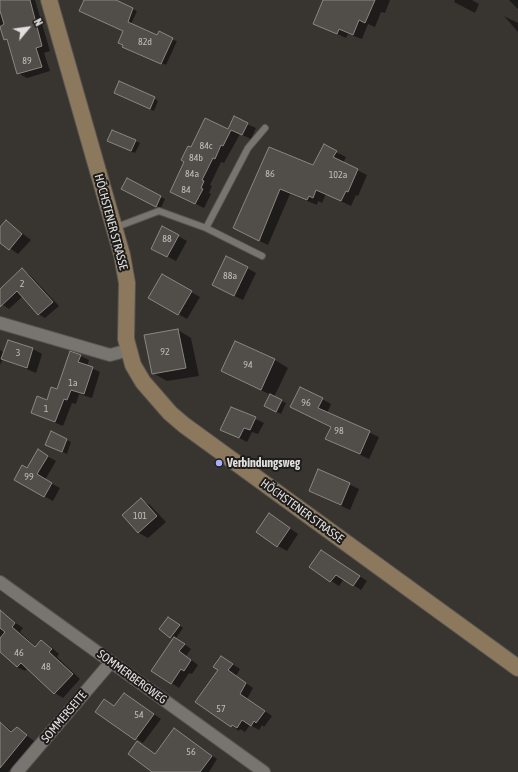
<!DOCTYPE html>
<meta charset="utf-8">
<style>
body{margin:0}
#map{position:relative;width:518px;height:772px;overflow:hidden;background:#383531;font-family:"Asap Condensed",sans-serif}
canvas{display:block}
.north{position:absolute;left:8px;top:8px;width:40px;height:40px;-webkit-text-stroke:3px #1e1d1b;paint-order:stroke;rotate:61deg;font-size:11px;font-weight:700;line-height:16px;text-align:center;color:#e2e0de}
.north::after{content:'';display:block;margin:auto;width:14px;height:18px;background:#e2e0de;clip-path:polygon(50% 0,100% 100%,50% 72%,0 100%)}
</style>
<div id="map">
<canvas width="518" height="772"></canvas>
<div class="north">N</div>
</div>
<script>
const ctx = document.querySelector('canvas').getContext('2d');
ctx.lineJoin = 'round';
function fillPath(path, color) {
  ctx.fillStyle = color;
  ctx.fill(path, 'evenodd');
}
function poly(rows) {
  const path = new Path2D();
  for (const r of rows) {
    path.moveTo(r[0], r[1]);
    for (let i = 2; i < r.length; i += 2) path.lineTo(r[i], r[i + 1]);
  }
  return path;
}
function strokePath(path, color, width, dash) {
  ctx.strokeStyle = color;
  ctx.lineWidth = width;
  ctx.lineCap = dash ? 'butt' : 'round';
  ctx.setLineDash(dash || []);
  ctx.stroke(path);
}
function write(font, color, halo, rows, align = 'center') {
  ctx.font = font + ' "Asap Condensed",sans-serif';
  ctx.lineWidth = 4;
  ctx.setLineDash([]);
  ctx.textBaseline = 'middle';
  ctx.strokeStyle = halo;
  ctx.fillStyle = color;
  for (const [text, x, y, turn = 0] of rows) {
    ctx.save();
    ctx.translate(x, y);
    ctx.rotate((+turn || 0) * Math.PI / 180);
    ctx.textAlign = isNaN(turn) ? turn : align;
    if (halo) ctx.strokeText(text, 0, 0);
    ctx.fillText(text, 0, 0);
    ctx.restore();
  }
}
const shadow = poly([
 [0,0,35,0,50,51,44,53,50,71,27,78,18,73,8,41,5,39,0,23],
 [85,0,113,0,137,11,131,24,158,36,177,41,166,65,128,49,125,31],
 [351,0,390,0,385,13,381,12,375,27,368,24,362,39,348,34,346,38,314,23],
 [455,0,472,0,479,4,475,13,454,2],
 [509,0,518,0,518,9],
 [504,16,518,23,518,32],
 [119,95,154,98,158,101,154,111],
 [247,124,256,128,251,139,240,134,224,163,221,162,210,185,212,186,209,193,211,194,204,208,180,196,191,148,229,130],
 [112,131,140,143,135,153,112,143],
 [269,148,313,166,336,152,346,157,343,163,367,175,358,196,356,195,351,206,326,194,322,203,318,201,317,205,290,194,268,245,243,233],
 [127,180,165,199,161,208,127,191],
 [6,221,31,240,18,254,0,241,0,229],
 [178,236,187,241,176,261,152,248],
 [247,268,256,273,243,300,222,290],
 [22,270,29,274,59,306,45,318,38,314,23,296,9,309,0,303,0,290],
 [162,276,200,297,187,319,150,298],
 [178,330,191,338,199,376,167,381,153,373],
 [8,341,33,349,42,354,36,373,3,359,0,365,0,350,5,353],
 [81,356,89,360,87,366,100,372,92,398,79,394,76,404,72,403,63,426,32,413,48,401,58,391],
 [275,360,288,368,274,397,286,403,281,414,265,406,271,395,222,371],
 [322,399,331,404,327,413,379,437,369,459,327,439,332,428,291,407],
 [232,408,264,423,258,434,252,432,247,442,222,429],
 [51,433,71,442,67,454,51,447],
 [38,451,56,461,45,480,60,488,53,501,15,480,27,469],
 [319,470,359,489,350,510,310,491],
 [141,500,150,505,166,522,148,538,139,533,124,515],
 [269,514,298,534,287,551,278,546],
 [329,556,367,581,361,590,344,579,339,586,310,567],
 [4,615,23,628,20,632,36,647,42,641,50,646,59,654,57,657,80,679,63,698,55,693,28,668,25,671,17,667,0,651,0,620],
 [172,620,183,628,176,638,191,649,186,656,198,665,192,674,189,673,179,688,152,670,174,639,160,629],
 [222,657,240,669,236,676,253,688,247,699,272,716,264,727,262,725,259,730,250,725,245,732,240,729,239,731,196,702,219,670],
 [124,694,161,719,143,743,96,711,115,707],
 [0,721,13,732,17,728,34,741,8,772,0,772],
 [179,733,217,759,209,772,154,772,155,755]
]);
const building = poly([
 [0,0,30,0,42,46,36,48,42,67,17,74,7,39,4,40,0,27,4,24,0,11,0,0],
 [84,0,116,0,133,8,128,22,157,35,159,31,173,38,161,64,122,47,123,45,118,43,123,31,79,11,84,0],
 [323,0,375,0,365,23,359,20,353,35,339,29,337,34,313,24,323,0],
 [119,81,155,97,150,109,114,93,119,81],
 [234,116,248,123,242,135,231,130,223,146,221,145,215,159,213,158,202,180,204,181,201,188,203,189,195,204,170,192,184,162,181,160,188,146,191,147,205,118,228,129,234,116],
 [112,130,136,140,131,151,107,141,112,130],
 [324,144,337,151,333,157,358,169,348,192,346,191,341,201,316,190,313,198,309,196,307,200,280,189,259,241,233,228,269,147,313,165,324,144],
 [127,178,161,196,156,207,121,189,127,178],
 [6,220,22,234,9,250,0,243,0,227,6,220],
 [162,226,179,235,167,257,151,249,162,226],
 [226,256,248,267,234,296,212,285,226,256],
 [22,268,53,302,38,315,17,291,0,307,0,289,22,268],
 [162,274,192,291,178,315,148,298,162,274],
 [178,329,186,368,152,374,144,335,178,329],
 [8,340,33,348,27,368,1,359,8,340],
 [235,341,275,359,261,390,221,371,235,341],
 [70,351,81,355,78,362,93,367,84,394,71,390,67,400,64,399,55,422,31,413,37,396,47,400,51,387,57,389,70,351],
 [300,387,323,398,318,408,370,431,360,454,325,439,331,427,290,407,300,387],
 [270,394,282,400,276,412,264,406,270,394],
 [231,407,256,417,250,430,244,428,239,438,220,430,231,407],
 [51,431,67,439,62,452,45,445,51,431],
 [38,449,48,456,37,474,52,483,44,497,14,480,22,465,27,468,38,449],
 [318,469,350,483,341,505,309,491,318,469],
 [141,498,157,516,138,533,122,515,141,498],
 [269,513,290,528,277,547,256,532,269,513],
 [321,550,360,576,353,586,336,575,330,582,309,567,321,550],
 [0,610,15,623,12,627,35,647,41,640,52,649,49,652,73,674,54,694,21,663,17,667,0,652,0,638,5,632,0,628,0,610],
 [168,617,180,625,170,638,159,629,168,617],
 [174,637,185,644,179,651,191,660,184,671,181,669,171,684,151,671,174,637],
 [221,656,233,664,228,670,246,683,240,694,265,711,256,723,254,721,251,726,242,720,237,728,232,725,231,727,195,702,218,670,213,667,221,656],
 [124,693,154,714,135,740,95,712,104,699,114,706,124,693],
 [0,722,11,732,17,727,27,735,0,768,0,722],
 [174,728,212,756,200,772,152,772,128,754,137,741,155,754,174,728]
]);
const service = poly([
 [114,228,159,211,206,228,262,256],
 [206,228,248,148,265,128]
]);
const minor = poly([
 [0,323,110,355,129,350],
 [0,582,264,772],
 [17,772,111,662]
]);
const secondary = poly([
 [49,0,122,255,127,283,126,339,133,365,143,382,170,413,184,425,518,668]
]);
const markers = [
 [219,463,4,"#abaffb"]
];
const numberNames = [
 ["82d",145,42],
 ["89",27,61],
 ["84c",206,146],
 ["84b",196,158],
 ["84a",192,174],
 ["86",270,174],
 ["102a",338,175],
 ["84",186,190],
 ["88",167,239],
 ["88a",230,276],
 ["2",22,284],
 ["92",165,352],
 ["3",18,353],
 ["94",248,365],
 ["1a",73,383],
 ["96",306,403],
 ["1",46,409],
 ["98",339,431],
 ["99",29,477],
 ["101",140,516],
 ["46",19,653],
 ["48",46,667],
 ["57",221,709],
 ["54",139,715],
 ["56",191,752]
];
const streetNames = [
 ["HÖCHSTENER STRASSE",111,222,75],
 ["HÖCHSTENER STRASSE",302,511,36],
 ["SOMMERBERGWEG",132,677,36],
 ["SOMMERSEITE",64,717,-50]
];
const poiNames = [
 ["Verbindungsweg",227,463]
];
fillPath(shadow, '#0007');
fillPath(building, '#514d49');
strokePath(building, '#8a8681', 1);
strokePath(service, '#565450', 8);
strokePath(minor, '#565450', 14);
strokePath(secondary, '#565450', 18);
strokePath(service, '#787570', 6);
strokePath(minor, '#787570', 12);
strokePath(secondary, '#8c785d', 16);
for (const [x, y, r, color] of markers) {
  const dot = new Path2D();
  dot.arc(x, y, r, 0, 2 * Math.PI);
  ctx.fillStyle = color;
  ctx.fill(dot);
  strokePath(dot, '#1e1d1b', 1.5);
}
write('10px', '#bebbb9', null, numberNames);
write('12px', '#e2e0de', '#1e1d1b', streetNames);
write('bold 12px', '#e2e0de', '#1e1d1b', poiNames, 'left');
</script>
